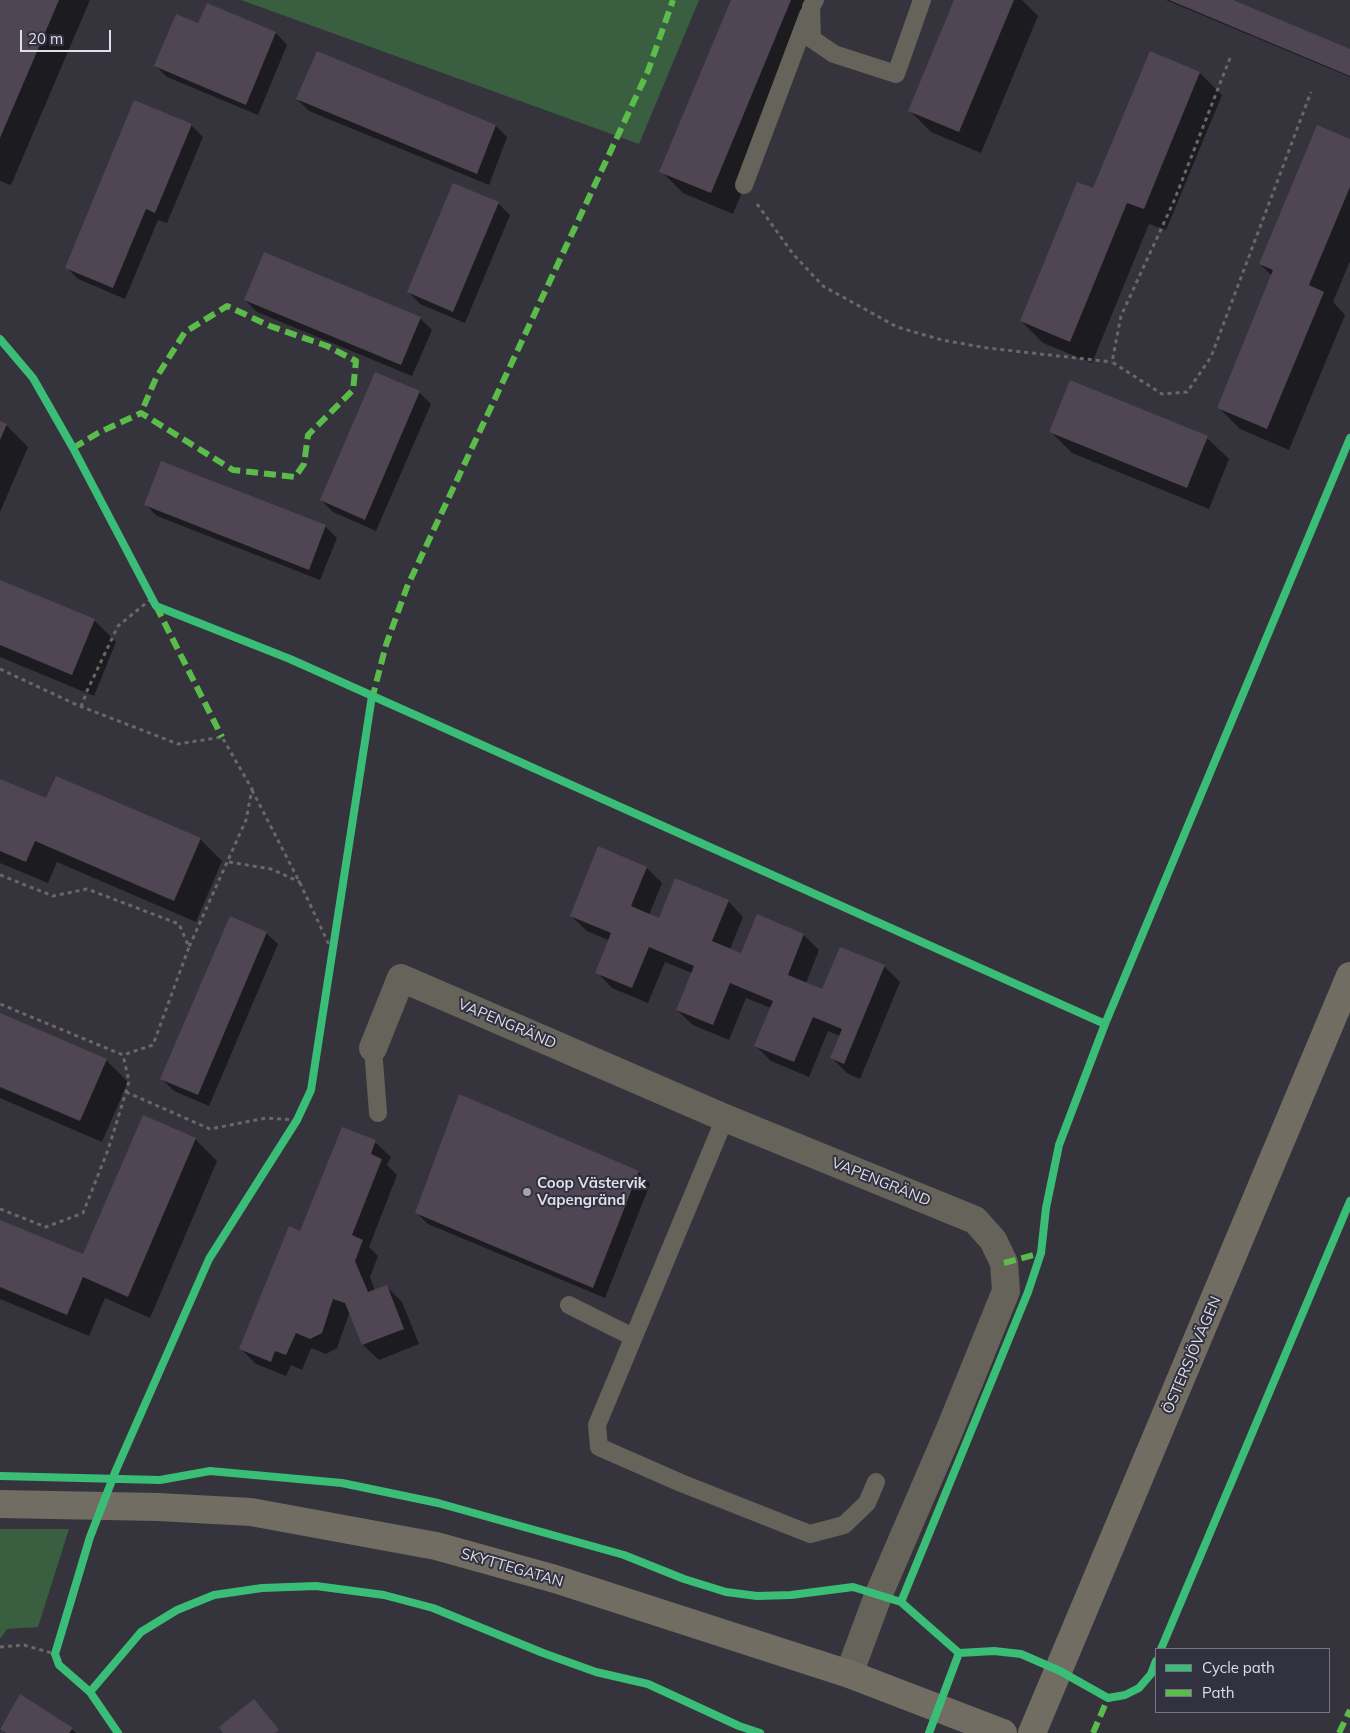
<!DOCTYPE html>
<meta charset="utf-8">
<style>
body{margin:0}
#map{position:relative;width:1350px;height:1733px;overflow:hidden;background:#35343c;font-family:Mulish,sans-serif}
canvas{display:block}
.legend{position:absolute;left:1155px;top:1648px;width:175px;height:65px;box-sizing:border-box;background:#323140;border:1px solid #777784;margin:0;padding:6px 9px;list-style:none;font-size:15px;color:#dfdfe9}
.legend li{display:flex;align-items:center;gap:10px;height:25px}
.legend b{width:25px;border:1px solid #777784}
.scale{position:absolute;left:20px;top:30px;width:91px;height:22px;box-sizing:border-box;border:2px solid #dfdfe9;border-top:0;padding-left:6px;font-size:15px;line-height:18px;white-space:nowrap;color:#dfdfe9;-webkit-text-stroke:4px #323140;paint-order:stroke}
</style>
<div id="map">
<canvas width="1350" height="1733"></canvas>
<ul class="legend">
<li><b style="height:6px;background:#3abd76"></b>Cycle path</li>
<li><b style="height:6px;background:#5cbc4b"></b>Path</li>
</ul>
<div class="scale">20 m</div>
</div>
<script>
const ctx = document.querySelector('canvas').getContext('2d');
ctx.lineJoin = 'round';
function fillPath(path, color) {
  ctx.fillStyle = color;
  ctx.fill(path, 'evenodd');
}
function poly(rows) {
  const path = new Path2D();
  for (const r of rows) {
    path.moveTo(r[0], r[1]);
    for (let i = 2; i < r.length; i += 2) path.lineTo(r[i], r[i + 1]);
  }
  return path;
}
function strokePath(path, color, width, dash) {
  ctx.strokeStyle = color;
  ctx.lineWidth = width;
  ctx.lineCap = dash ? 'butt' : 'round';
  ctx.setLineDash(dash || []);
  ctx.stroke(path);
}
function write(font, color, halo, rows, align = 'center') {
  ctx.font = font + ' Mulish,sans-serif';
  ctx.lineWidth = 4;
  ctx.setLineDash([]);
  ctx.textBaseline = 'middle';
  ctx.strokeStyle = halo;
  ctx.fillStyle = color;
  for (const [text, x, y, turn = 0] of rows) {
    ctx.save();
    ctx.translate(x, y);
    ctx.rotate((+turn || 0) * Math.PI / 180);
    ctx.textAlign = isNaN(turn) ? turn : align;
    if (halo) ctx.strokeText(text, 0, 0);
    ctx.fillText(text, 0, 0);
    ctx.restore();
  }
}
const green = poly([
 [241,0,699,0,639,144],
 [0,1529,69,1529,38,1627,7,1629,0,1639]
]);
const shadow = poly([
 [0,0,90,0,11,185,0,181],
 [732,0,822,0,733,214,683,193,661,171],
 [956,0,1022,0,1038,16,981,153,931,132,909,110],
 [1166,0,1230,0,1350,51,1350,77],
 [208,4,276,33,287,45,258,115,167,77,155,65,199,25],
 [1200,73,1222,95,1166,230,1149,224,1092,363,1043,343,1021,321,1094,190],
 [297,99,496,126,507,137,489,185,309,111],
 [191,125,203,137,167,223,158,220,125,299,78,279,67,268],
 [1350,140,1350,261,1333,302,1345,315,1289,450,1240,429,1218,407,1272,276,1260,264],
 [498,203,510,215,465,323,420,304,409,292],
 [245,300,420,318,432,330,412,376,257,312],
 [419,392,431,404,376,531,333,512,321,500],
 [0,422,6,425,28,447,0,512],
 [1050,431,1207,438,1229,459,1209,509,1072,453],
 [146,505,325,526,337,538,320,580,157,516],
 [0,581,94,620,116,642,94,696,0,657],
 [0,780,47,800,200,839,222,861,196,922,57,862,48,883,0,863],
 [647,868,662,883,649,915,660,919,728,901,743,917,730,949,742,954,757,916,804,935,819,950,806,983,823,991,884,966,900,982,860,1079,847,1073,832,1058,840,1036,828,1031,809,1077,771,1061,756,1046,771,1008,746,998,729,1040,693,1025,677,1010,692,973,665,962,648,1003,612,988,597,972,610,941,587,931,571,916],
 [266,933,278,944,209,1106,174,1091,162,1079],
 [0,1014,106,1060,128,1082,102,1142,0,1098],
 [459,1095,639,1172,650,1184,605,1298,428,1224,416,1212],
 [195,1139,217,1161,150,1318,105,1298,89,1336,0,1299,0,1221,84,1255],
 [375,1142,391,1157,387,1165,397,1175,369,1247,378,1256,370,1277,375,1291,386,1286,402,1302,419,1344,379,1360,363,1345,351,1315,349,1314,337,1348,326,1354,311,1348,302,1370,291,1365,286,1376,256,1364,241,1349,301,1232],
 [21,1696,72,1729,76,1733,5,1733,0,1728]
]);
const building = poly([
 [0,0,59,0,0,138],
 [731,0,791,0,711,193,659,172],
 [954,0,1014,0,959,132,908,111],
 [1169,0,1233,0,1350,49,1350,76],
 [207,3,276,32,246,105,154,66,176,14,198,23],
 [317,51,496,125,477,174,296,99],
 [1150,51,1200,72,1144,209,1127,203,1070,342,1020,321,1077,182,1093,188],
 [134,100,192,124,155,213,146,209,113,288,65,268],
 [1317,125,1350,139,1350,187,1309,285,1324,292,1267,429,1217,408,1273,270,1259,264],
 [453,183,499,202,453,312,407,292],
 [264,252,421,317,401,365,244,300],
 [375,372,420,391,365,520,320,500],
 [1070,380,1208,436,1187,488,1049,432],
 [0,421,7,424,0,440],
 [161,461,326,525,309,570,144,505],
 [0,580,95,619,72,675,0,645],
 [56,776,201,838,174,901,35,841,26,862,0,851,0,779,46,798],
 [598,846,647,867,631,906,659,918,675,878,729,900,712,941,741,953,757,914,804,934,788,975,822,989,840,947,885,965,844,1064,830,1058,842,1029,813,1017,794,1062,754,1046,773,1001,730,983,713,1025,676,1010,694,966,649,947,632,988,595,973,611,933,570,916],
 [230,916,267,932,198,1095,160,1079],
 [0,1013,107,1059,80,1121,0,1087],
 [459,1094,639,1171,593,1288,415,1213],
 [143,1115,196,1138,128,1297,83,1277,67,1315,0,1287,0,1220,83,1254],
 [342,1127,376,1140,371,1154,382,1159,352,1235,363,1240,355,1261,368,1292,387,1285,404,1329,362,1345,345,1303,333,1299,322,1333,310,1339,296,1333,286,1355,275,1351,271,1362,239,1349,289,1226,300,1231],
 [20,1694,73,1728,69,1733,6,1733,0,1729],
 [254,1699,279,1730,275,1733,223,1733,219,1727]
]);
const path = poly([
 [1230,58,1174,201,1121,316,1112,362,1162,394,1187,392,1211,357,1311,92],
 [757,204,793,254,823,286,897,327,942,340,987,348,1112,362],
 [0,669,77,705,178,744,222,737,252,789,246,820,189,947],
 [81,707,87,691,118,626,151,599],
 [252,790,300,883,332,951],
 [229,862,271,869,300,882],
 [0,875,53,896,87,889,179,924,189,947,153,1045,123,1055,0,1004],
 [126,1092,210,1129,266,1118,297,1120],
 [0,1209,46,1227,83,1213,108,1150,126,1092,129,1081,123,1055],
 [0,1647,24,1645,55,1654]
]);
const lane = poly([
 [815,0,811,7,812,39,834,54,896,74,922,0],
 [744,185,808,15],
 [373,1048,378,1113],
 [725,1118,597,1425,599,1447,681,1483,810,1534,844,1525,867,1503,876,1482],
 [569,1305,633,1337]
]);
const street = poly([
 [373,1048,401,978,725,1118,975,1220,993,1240,1004,1263,1006,1291,950,1429,878,1596,849,1674]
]);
const secondary = poly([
 [0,1504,158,1507,251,1512,436,1546,555,1579,849,1674,1003,1733],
 [1032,1733,1350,976]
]);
const quiet = poly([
 [73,448,98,433,141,413,233,470,295,477,304,464,308,435,353,390,356,361,327,346,270,326,227,306,185,332,156,378,141,413],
 [156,606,222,737],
 [372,699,386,645,407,587,648,71,673,0],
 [1004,1263,1041,1253],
 [1093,1733,1108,1698],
 [1339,1733,1350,1710]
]);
const cycleway = poly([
 [0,339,33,378,73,448,156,606,290,659,1105,1024],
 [0,1476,160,1480,210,1471,342,1483,438,1503,624,1555,684,1579,726,1592,757,1596,791,1595,853,1587,901,1602,959,1653,994,1651,1021,1654,1060,1671,1108,1698,1125,1695,1139,1688,1151,1674,1156,1661],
 [901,1602,1028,1292,1041,1253,1046,1208,1059,1145,1105,1024,1350,438],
 [1161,1649,1350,1201],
 [90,1692,141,1632,177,1610,214,1595,262,1588,316,1586,384,1595,433,1608,543,1653,596,1672,648,1684,739,1726,760,1733],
 [118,1733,90,1692,59,1665,55,1654,90,1537,116,1470,209,1259,297,1120,311,1090,372,696],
 [929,1733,959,1653]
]);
const markers = [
 [527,1192,5,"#a4a3ac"]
];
const streetNames = [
 ["VAPENGRÄND",507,1024,23],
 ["VAPENGRÄND",881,1182,22],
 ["ÖSTERSJÖVÄGEN",1192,1355,-67],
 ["SKYTTEGATAN",512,1568,16]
];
const poiNames = [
 ["Coop Västervik",537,1183],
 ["Vapengränd",537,1200]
];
fillPath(green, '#3a5e40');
fillPath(shadow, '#0007');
fillPath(building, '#504552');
strokePath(path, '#6a6765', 3, [4, 4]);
strokePath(lane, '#66635b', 18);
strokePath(street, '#66635b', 28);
strokePath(secondary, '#716d62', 28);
strokePath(quiet, '#5cbc4b', 6, [12, 6]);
strokePath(cycleway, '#3abd76', 8);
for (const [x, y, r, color] of markers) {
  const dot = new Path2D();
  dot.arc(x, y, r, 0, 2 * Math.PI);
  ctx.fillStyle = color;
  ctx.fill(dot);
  strokePath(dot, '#323140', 2);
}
write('15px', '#dfdfe9', '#323140', streetNames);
write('bold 15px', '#dfdfe9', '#323140', poiNames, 'left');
</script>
